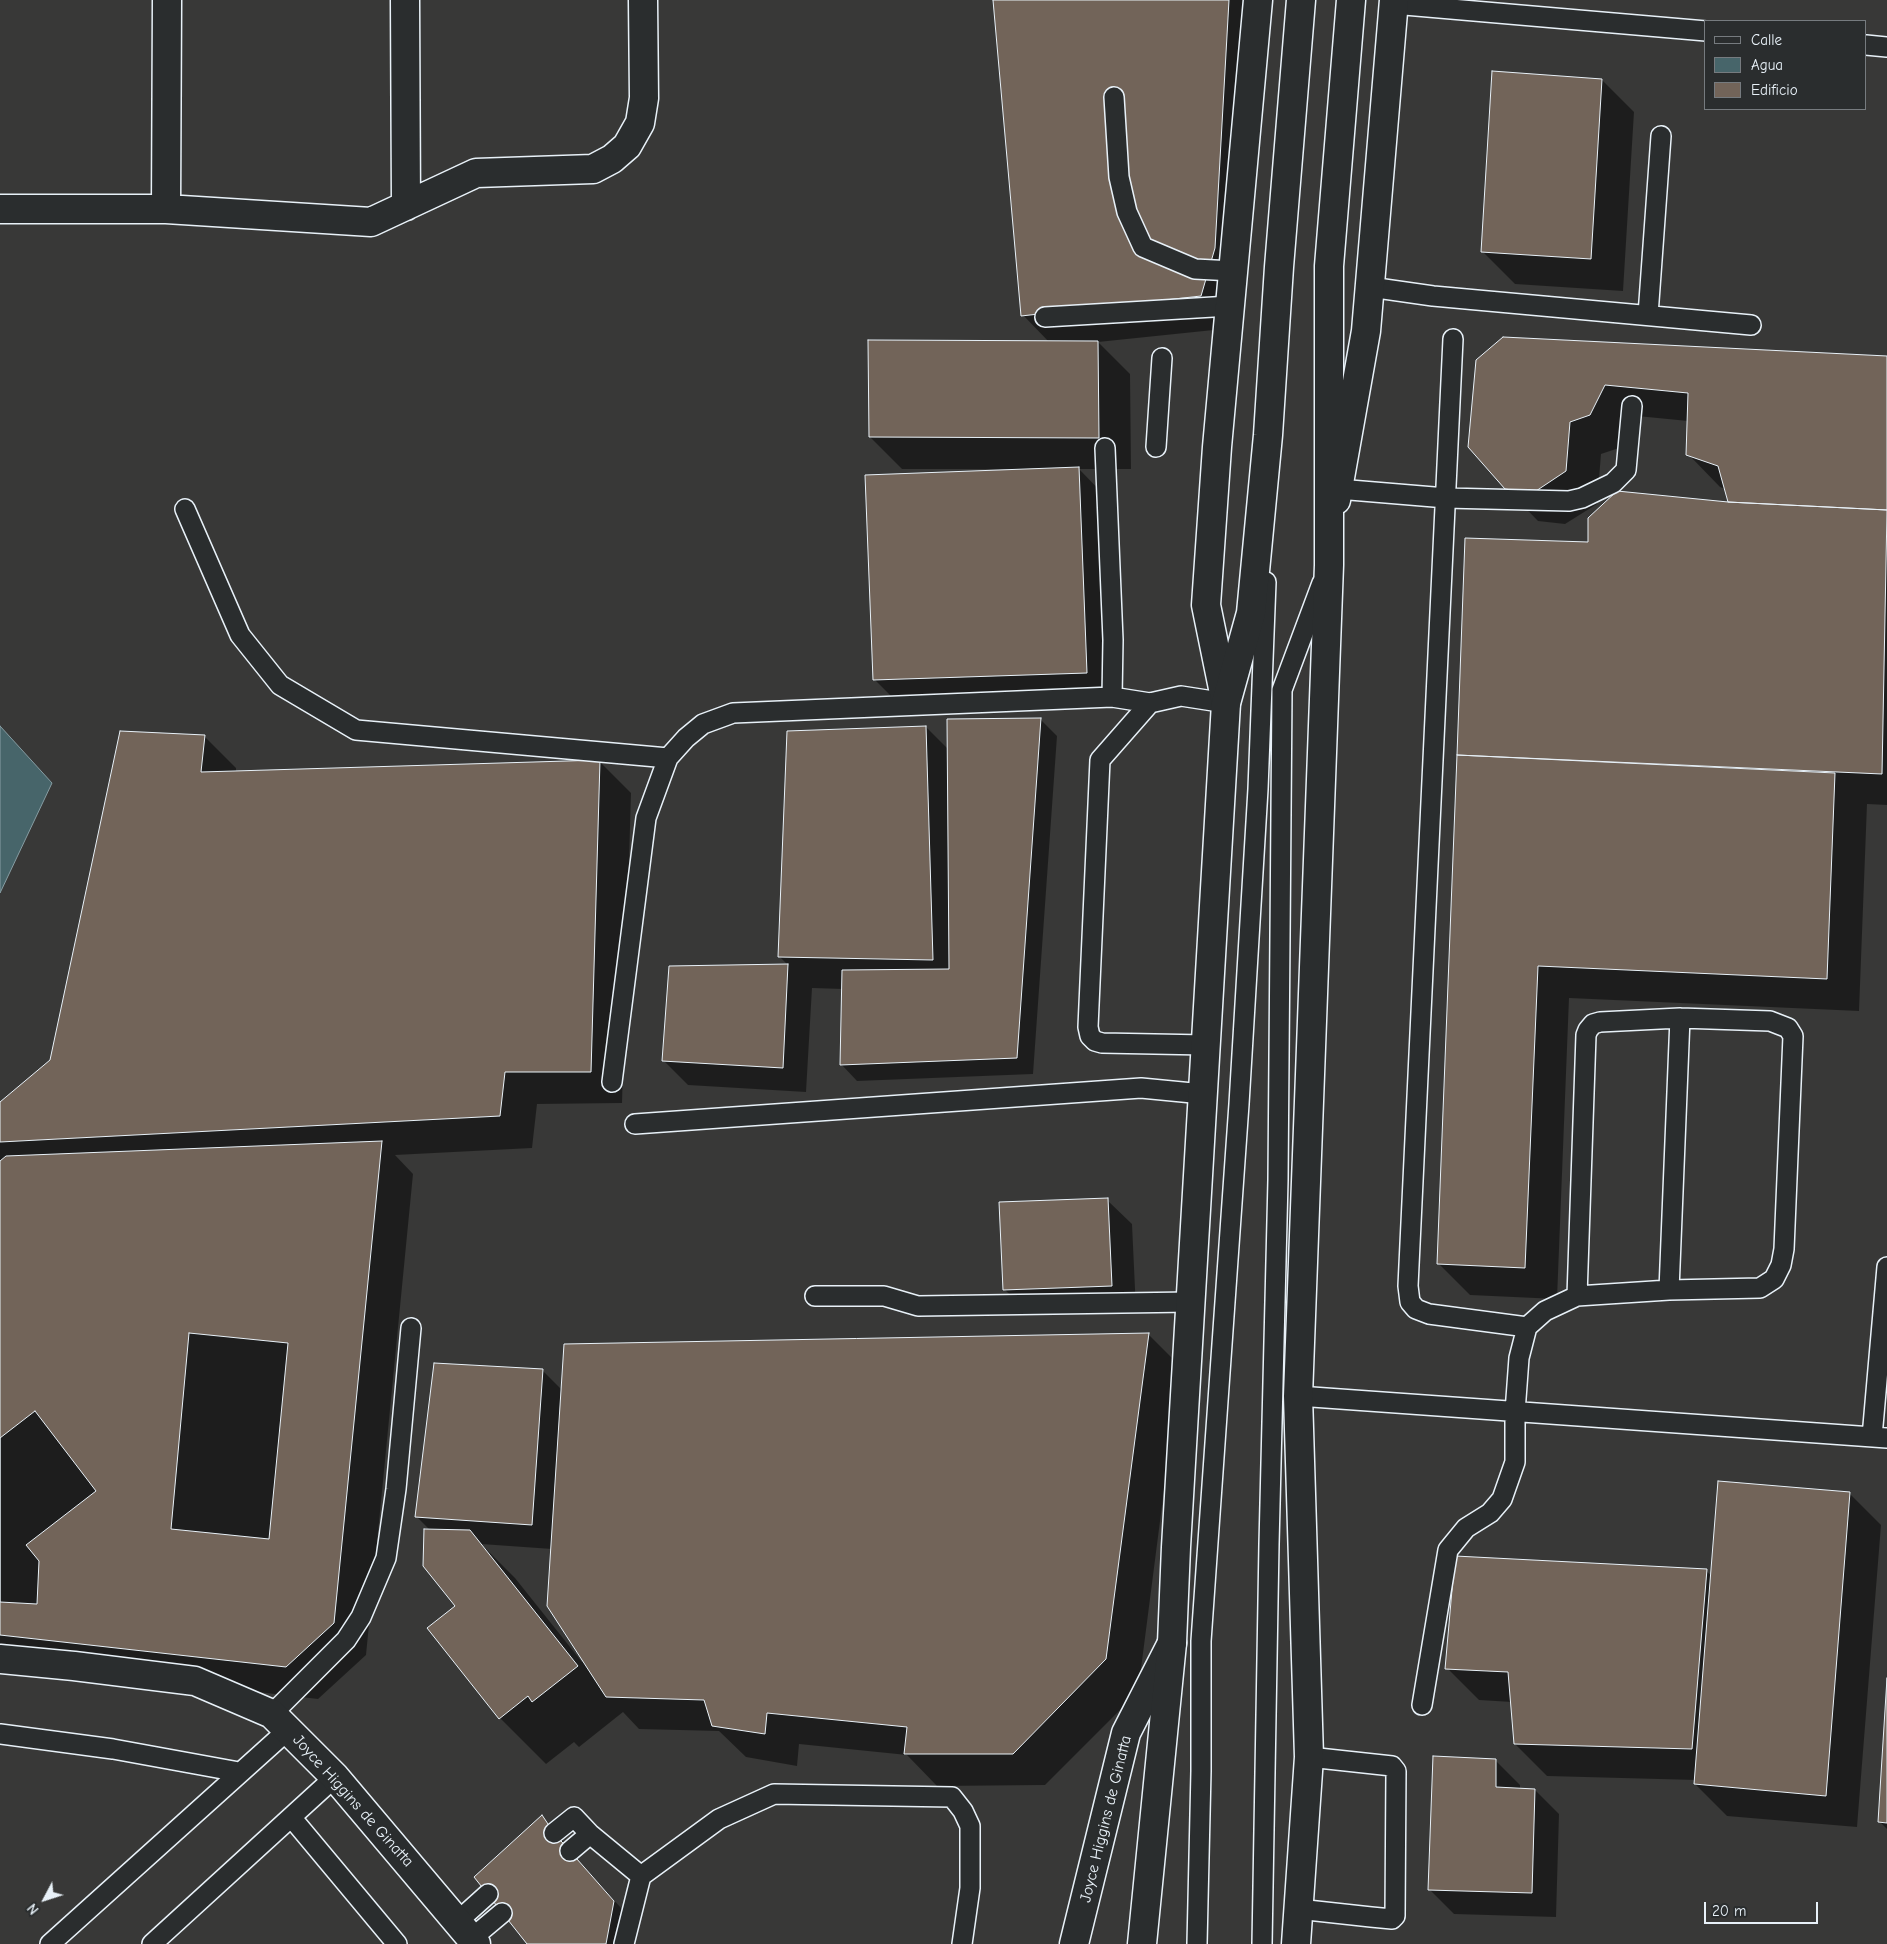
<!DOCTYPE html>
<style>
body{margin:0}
#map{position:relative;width:1887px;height:1944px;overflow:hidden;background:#383837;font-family:"Comic Neue",sans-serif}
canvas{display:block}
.legend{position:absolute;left:1704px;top:20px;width:162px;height:90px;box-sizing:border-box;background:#2a2d2e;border:1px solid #767b7f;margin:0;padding:6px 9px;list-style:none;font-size:15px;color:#e8f1f8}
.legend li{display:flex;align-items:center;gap:10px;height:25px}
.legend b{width:25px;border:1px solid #767b7f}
.north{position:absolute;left:20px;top:1874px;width:50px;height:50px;-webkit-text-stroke:4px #2a2d2e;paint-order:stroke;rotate:230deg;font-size:14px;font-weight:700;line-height:20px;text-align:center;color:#e8f1f8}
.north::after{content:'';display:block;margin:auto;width:18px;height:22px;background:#e8f1f8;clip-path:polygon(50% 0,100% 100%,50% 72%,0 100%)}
.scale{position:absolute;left:1704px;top:1902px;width:114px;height:22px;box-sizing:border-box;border:2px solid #e8f1f8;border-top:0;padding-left:6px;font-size:15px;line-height:18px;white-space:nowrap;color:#e8f1f8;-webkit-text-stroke:4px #2a2d2e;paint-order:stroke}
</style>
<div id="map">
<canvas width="1887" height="1944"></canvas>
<ul class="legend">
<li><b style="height:6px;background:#2a2d2e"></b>Calle</li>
<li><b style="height:14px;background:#47656a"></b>Agua</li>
<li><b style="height:14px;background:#726459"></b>Edificio</li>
</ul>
<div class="north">N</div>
<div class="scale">20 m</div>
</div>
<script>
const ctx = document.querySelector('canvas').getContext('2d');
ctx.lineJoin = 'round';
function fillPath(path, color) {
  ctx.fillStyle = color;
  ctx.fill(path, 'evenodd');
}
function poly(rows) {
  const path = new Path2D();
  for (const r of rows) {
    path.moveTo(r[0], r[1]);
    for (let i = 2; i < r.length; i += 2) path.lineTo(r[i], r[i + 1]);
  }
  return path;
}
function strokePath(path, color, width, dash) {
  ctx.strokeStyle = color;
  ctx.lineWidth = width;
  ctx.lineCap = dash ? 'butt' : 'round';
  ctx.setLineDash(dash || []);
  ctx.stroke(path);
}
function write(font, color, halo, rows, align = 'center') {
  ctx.font = font + ' "Comic Neue",sans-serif';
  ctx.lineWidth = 4;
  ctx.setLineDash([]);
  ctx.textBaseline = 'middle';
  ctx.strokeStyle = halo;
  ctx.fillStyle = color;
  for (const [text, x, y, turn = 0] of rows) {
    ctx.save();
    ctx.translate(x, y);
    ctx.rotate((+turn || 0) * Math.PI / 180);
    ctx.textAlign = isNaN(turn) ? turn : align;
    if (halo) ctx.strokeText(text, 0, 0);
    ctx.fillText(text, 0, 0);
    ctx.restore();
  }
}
const water = poly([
 [0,726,52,783,0,893,0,726]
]);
const shadow = poly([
 [994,0,1262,0,1246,280,1233,328,1098,342,1130,374,1131,469,1079,469,1110,501,1118,704,907,712,875,680,1010,469,902,469,870,437,1049,342,1023,315],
 [1602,80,1634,112,1623,291,1515,284,1483,252],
 [1887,357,1887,805,1867,804,1859,1011,1569,998,1557,1299,1470,1295,1438,1263,1467,540,1589,544,1729,504,1725,489,1720,487,1688,454,1688,421,1637,416,1622,447,1601,454,1597,504,1565,524,1538,521,1506,488,1478,361],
 [1041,720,1057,736,1033,1074,857,1081,841,1064,843,989,812,988,806,1092,688,1085,663,1060,671,967,789,966,779,956,926,727,949,750],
 [204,736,236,768,236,772,599,761,631,793,622,1103,537,1104,532,1148,395,1155,413,1174,366,1655,318,1699,0,1662,0,1104,52,1061],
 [1107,1200,1132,1224,1136,1310,1029,1313,1004,1289],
 [1148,1334,1180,1366,1138,1692,1045,1785,937,1786,907,1755,799,1744,797,1766,746,1757,719,1731,639,1729,623,1712,579,1747,574,1742,546,1764,500,1718,457,1606,430,1530,416,1516,543,1371,562,1390],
 [481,1544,552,1549,584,1660,582,1662,515,1578],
 [1849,1493,1881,1525,1857,1827,1727,1816,1695,1784,1696,1780,1547,1776,1515,1744,1512,1702,1479,1700,1447,1668,1706,1571,1712,1576],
 [1887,1698,1887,1829,1879,1821],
 [1496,1761,1520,1785,1520,1789,1535,1790,1559,1814,1556,1917,1454,1914,1430,1890],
 [541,1817,558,1833,570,1851,630,1918,625,1944,529,1944]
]);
const building = poly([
 [993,0,1229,0,1215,248,1201,296,1021,316,993,0],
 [1492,71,1602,79,1591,259,1481,252,1492,71],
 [1503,337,1887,356,1887,510,1728,502,1718,466,1686,455,1688,393,1605,385,1590,415,1570,422,1566,471,1533,493,1505,489,1468,447,1476,360,1503,337],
 [868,340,1098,341,1099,438,869,437,868,340],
 [1079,467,1087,673,873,680,865,475,1079,467],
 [1617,491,1728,502,1887,510,1882,774,1457,755,1465,538,1588,542,1588,518,1617,491],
 [1041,718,1017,1058,840,1065,842,970,949,969,947,719,1041,718],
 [926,726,933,960,778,957,787,731,926,726],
 [120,731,205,735,201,772,600,760,591,1072,505,1072,500,1116,0,1142,0,1102,50,1060,120,731],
 [1457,755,1835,773,1827,979,1538,966,1525,1268,1437,1264,1457,755],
 [788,964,783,1068,662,1061,669,966,788,964],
 [382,1141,334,1623,286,1667,0,1635,0,1161,6,1156,382,1141],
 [1108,1198,1112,1286,1003,1290,999,1202,1108,1198],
 [189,1333,288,1343,269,1539,171,1529,189,1333],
 [1149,1333,1106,1659,1013,1754,904,1754,907,1727,767,1713,765,1734,712,1726,704,1700,606,1697,547,1606,564,1344,1149,1333],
 [434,1363,543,1369,532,1525,415,1517,434,1363],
 [35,1411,96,1491,26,1545,39,1561,37,1604,0,1602,0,1438,35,1411],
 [1718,1481,1850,1492,1826,1796,1694,1784,1718,1481],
 [424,1529,470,1530,578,1666,532,1702,528,1696,499,1719,427,1628,455,1606,423,1566,424,1529],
 [1455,1556,1707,1569,1692,1749,1514,1744,1508,1672,1445,1669,1455,1556],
 [1887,1678,1887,1823,1878,1822,1887,1678],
 [1433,1756,1496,1759,1496,1787,1535,1789,1532,1893,1428,1890,1433,1756],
 [542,1815,554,1833,614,1901,606,1944,527,1944,474,1877,542,1815]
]);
const lane = poly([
 [1393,4,1706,31],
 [1866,45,1887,47],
 [1114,97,1119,177,1127,212,1143,247,1195,269,1233,271],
 [1370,287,1433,296,1751,325],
 [1648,315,1661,136],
 [1045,317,1230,306],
 [1453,339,1408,1286,1410,1302,1416,1309,1429,1314,1527,1327],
 [1156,447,1162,358],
 [1105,448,1113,640,1112,697],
 [1338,489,1446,498,1569,501,1582,498,1613,483,1626,470,1632,406],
 [185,509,240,635,280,685,356,730,668,758],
 [1206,1045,1102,1043,1095,1041,1090,1036,1088,1027,1100,760,1150,703,1181,696,1226,703],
 [612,1082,646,818,668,758,686,738,703,724,733,713,1112,697,1150,703],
 [635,1124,1141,1088,1203,1094],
 [1669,1290,1680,1018],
 [815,1296,884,1296,918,1306,1190,1302],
 [1298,1396,1887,1438],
 [1872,1437,1887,1267],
 [1422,1705,1448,1550,1466,1528,1490,1513,1502,1499,1515,1462,1515,1412,1519,1358,1527,1327,1545,1311,1577,1296,1669,1290,1760,1288,1774,1279,1781,1265,1784,1249,1793,1036,1788,1028,1770,1021,1680,1018,1600,1022,1593,1024,1588,1030,1586,1035,1577,1296],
 [272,1714,346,1640,361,1617,386,1558,396,1489,411,1328],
 [0,1734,113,1749,239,1772],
 [291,1817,397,1944],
 [554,1833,574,1817,590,1834,641,1876,624,1944],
 [570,1851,590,1834],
 [641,1876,719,1819,774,1794,952,1797,963,1811,970,1826,970,1888,962,1944],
 [1298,1909,1371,1917,1392,1919,1395,1916,1396,1771,1392,1766,1309,1757],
 [458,1921,488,1894],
 [471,1939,502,1913],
 [50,1944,289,1729],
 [152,1944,335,1777],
 [1197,1944,1201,1771,1201,1641,1239,1104,1258,789,1266,582],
 [1262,1944,1269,1544,1278,1180,1282,690,1322,583]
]);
const street = poly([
 [405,0,406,206],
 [0,209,166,209,371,222,476,173,593,169,612,159,627,146,640,123,644,98,643,0],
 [166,209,167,0]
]);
const secondary = poly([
 [1336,500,1366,331,1394,0],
 [1226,703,1206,605,1217,447,1258,0],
 [0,1659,74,1666,195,1681,272,1714,335,1777,476,1944],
 [1074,1944,1126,1733,1172,1643]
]);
const primary = poly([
 [1142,1944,1172,1643,1176,1547,1226,703,1251,613,1268,435,1279,267,1301,0],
 [1296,1944,1309,1757,1298,1396,1329,565,1329,266,1351,0]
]);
const streetNames = [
 ["Joyce Higgins de Ginatta",353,1801,48],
 ["Joyce Higgins de Ginatta",1106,1819,-76]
];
fillPath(water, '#47656a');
strokePath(water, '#879da3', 1);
fillPath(shadow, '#0007');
fillPath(building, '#726459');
strokePath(building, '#e8f1f8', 1);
strokePath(lane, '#e8f1f8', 22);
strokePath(street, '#e8f1f8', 31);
strokePath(secondary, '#e8f1f8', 31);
strokePath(primary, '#e8f1f8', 31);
strokePath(lane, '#2a2d2e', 19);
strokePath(street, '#2a2d2e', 28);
strokePath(secondary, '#2a2d2e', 28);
strokePath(primary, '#2a2d2e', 28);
write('16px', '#e8f1f8', '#2a2d2e', streetNames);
</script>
